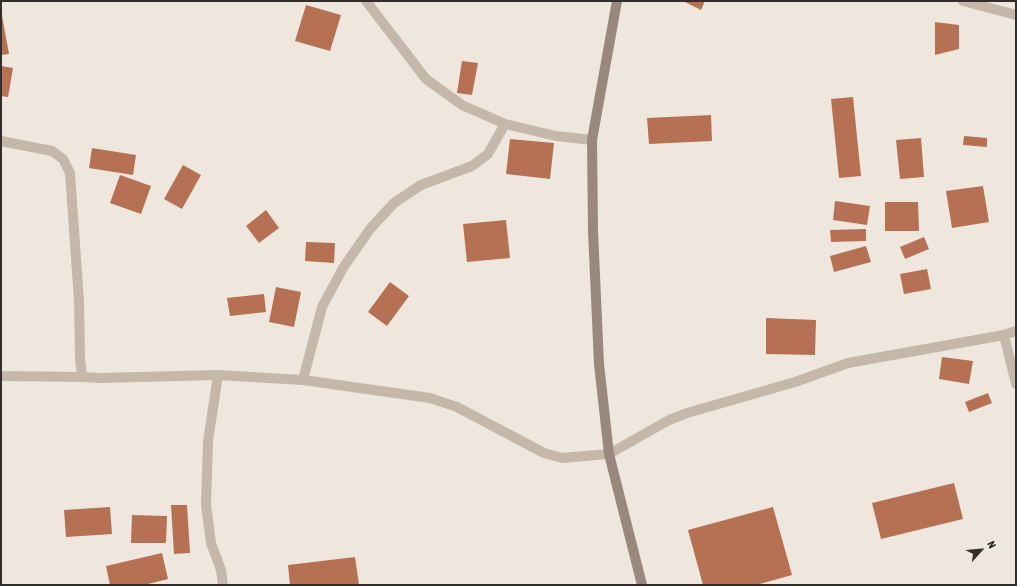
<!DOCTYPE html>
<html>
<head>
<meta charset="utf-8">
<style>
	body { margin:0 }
	#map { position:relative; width:1017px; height:586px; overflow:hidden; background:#efe7dd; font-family:"Asap Condensed",sans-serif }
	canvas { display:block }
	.frame { position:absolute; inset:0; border:2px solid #342d29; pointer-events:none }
	.north { position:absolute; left:961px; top:530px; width:40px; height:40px; -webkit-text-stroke:3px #f7f1e9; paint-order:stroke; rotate:63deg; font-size:11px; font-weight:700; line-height:16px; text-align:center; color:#342d29 }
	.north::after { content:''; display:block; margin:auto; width:14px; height:18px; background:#342d29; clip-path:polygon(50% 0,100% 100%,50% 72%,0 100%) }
</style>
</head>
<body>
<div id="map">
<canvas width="1017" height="586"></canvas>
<div class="frame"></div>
<div class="north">N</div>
</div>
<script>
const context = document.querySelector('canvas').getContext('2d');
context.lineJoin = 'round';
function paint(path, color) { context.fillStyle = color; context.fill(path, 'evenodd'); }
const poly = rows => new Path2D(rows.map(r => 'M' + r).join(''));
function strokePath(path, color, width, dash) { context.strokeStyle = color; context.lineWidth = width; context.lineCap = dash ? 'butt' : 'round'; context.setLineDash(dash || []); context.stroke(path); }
paint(poly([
	[683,1,705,1,701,10],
	[306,5,341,15,330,51,295,41],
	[1,10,9,54,1,55],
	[935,22,959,25,959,49,935,55],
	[462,61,478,63,472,95,457,93],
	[1,66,13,68,8,97,1,96],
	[853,97,861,176,839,178,831,99],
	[711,115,712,141,649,144,647,118],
	[964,136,987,138,987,147,963,145],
	[921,138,924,177,900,179,896,140],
	[510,139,554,143,550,179,506,174],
	[92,148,136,155,133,175,89,168],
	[183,165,201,175,182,209,164,199],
	[120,175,151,186,141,214,110,203],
	[983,186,989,222,952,228,946,191],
	[835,201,870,206,867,225,833,220],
	[885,202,918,202,919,231,885,231],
	[266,210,279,228,259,243,246,226],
	[506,220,510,258,467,262,463,224],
	[866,229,866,241,831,242,830,230],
	[924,237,929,249,905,259,900,247],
	[306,242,335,243,334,263,305,261],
	[866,246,871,262,834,272,830,256],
	[927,269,931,289,904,294,900,274],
	[390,282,409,296,387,326,368,312],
	[276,287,301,292,294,327,269,322],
	[264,294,266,312,230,316,227,298],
	[766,318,816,320,815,355,766,354],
	[942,357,973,361,969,384,939,379],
	[988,393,992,403,969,412,965,402],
	[954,483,963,519,881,539,872,503],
	[171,505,187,505,190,553,174,554],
	[110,507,112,534,66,537,64,510],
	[773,507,792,575,756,585,703,585,688,530],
	[132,515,167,516,166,543,131,543],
	[162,553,168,579,144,585,110,585,106,566],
	[355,557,359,585,290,585,288,565]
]), '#b67054');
strokePath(poly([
	[366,1,426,79,462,105,505,124,556,136,592,140],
	[963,1,1016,15],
	[1,141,52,151,63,159,70,173,79,301,80,358,82,377,100,378,218,375,303,380,430,398,457,407,544,453,562,458,609,454,669,420,687,413,795,382,848,363,1004,335,1016,331],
	[1004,335,1016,384],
	[218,375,208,441,206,505,211,543,221,570,223,585],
	[1,376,82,377],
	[303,380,322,307,343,268,370,229,394,203,421,185,472,166,488,154,505,124]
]), '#c5b8ab', 10);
strokePath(poly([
	[617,1,592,140,593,231,599,364,609,454,642,585]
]), '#99887d', 10);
</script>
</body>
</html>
